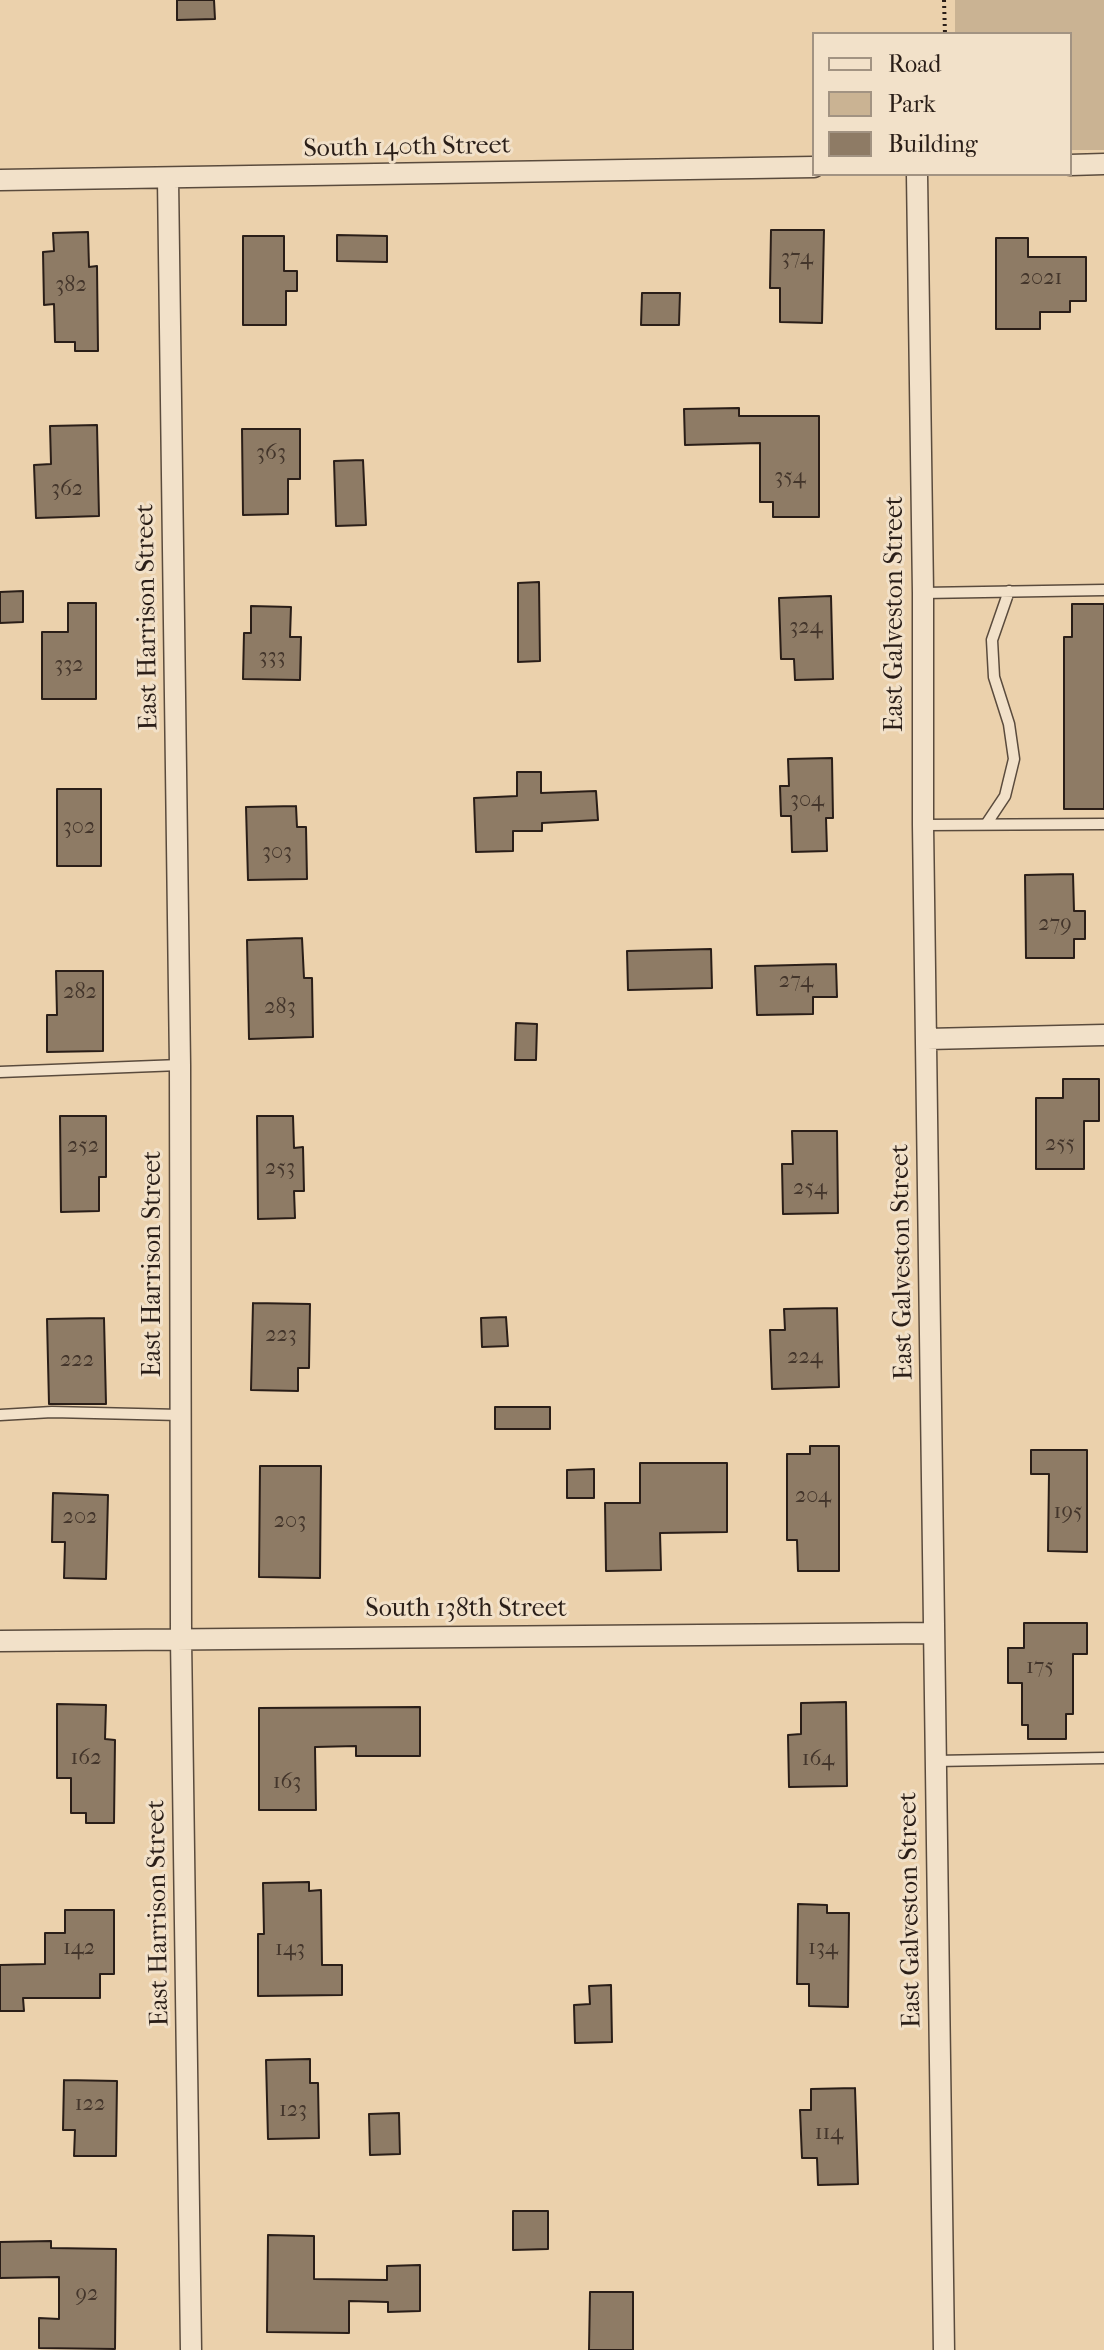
<!DOCTYPE html>
<html>
<head>
<meta charset="utf-8">
<style>
	body { margin:0 }
	#map { position:relative; width:1104px; height:2350px; overflow:hidden; background:#ebd1ac; font-family:"IM FELL French Canon",serif }
	canvas { display:block }
	.legend { position:absolute; left:812px; top:32px; width:260px; height:144px; box-sizing:border-box; background:#f2e1c9; border:2px solid #a29382; margin:0; padding:10px 14px; list-style:none; font-size:24px; color:#2a1e18 }
	.legend li { display:flex; align-items:center; gap:16px; height:40px }
	.legend b { width:40px; border:2px solid #a29382 }
</style>
</head>
<body>
<div id="map">
<canvas width="1104" height="2350"></canvas>
<ul class="legend">
<li><b style="height:10px;background:#f2e1c9"></b>Road</li>
<li><b style="height:22px;background:#cab393"></b>Park</li>
<li><b style="height:22px;background:#8e7b65"></b>Building</li>
</ul>
</div>
<script>
const context = document.querySelector('canvas').getContext('2d');
context.lineJoin = 'round';
function paint(path, color) { context.fillStyle = color; context.fill(path, 'evenodd'); }
const poly = rows => new Path2D(rows.map(r => 'M' + r).join(''));
function strokePath(path, color, width, dash) { context.strokeStyle = color; context.lineWidth = width; context.lineCap = dash ? 'butt' : 'round'; context.setLineDash(dash || []); context.stroke(path); }
function label(font, color, halo, rows, align = 'center') {
  context.font = font + ' "IM FELL French Canon",serif'; context.lineWidth = 6; context.setLineDash([]); context.textBaseline = 'middle'; context.strokeStyle = halo; context.fillStyle = color; for (const [text, x, y, turn = 0] of rows) {
    context.save(); context.translate(x, y); context.rotate((+turn || 0) * Math.PI / 180); context.textAlign = isNaN(turn) ? turn : align; if (halo) context.strokeText(text, 0, 0); context.fillText(text, 0, 0); context.restore();
  }
}
paint(poly([
	[955,0,1104,0,1104,150,1070,150,1070,34,955,34]
]), '#cab393');
const building = poly([
	[177,0,214,0,215,19,177,20,177,0],
	[771,230,824,230,822,323,780,322,780,288,770,288,771,230],
	[88,232,89,267,97,266,98,351,75,351,75,342,55,342,54,304,44,305,43,252,54,251,53,233,88,232],
	[337,235,387,236,387,262,337,261,337,235],
	[243,236,284,236,284,271,297,271,297,291,286,291,286,325,243,325,243,236],
	[996,238,1028,238,1028,257,1086,257,1086,301,1070,301,1070,312,1040,312,1040,329,996,329,996,238],
	[642,293,680,293,679,325,641,325,642,293],
	[739,408,739,416,819,416,819,517,773,517,773,502,760,502,760,443,685,445,684,409,739,408],
	[97,425,99,516,36,518,34,465,51,464,50,426,97,425],
	[242,429,300,429,300,479,288,479,288,514,243,515,242,429],
	[363,460,366,525,336,526,334,461,363,460],
	[539,582,540,661,518,662,518,583,539,582],
	[23,591,23,622,0,623,0,592,23,591],
	[831,596,833,679,795,680,794,659,781,659,779,598,831,596],
	[68,603,96,603,96,699,42,699,42,632,68,632,68,603],
	[1072,604,1104,604,1104,809,1064,809,1064,637,1072,637,1072,604],
	[251,606,291,607,290,637,301,637,300,680,243,679,244,633,251,633,251,606],
	[832,758,833,818,826,818,827,851,792,852,791,816,781,816,780,786,789,786,788,759,832,758],
	[517,772,541,772,541,793,596,791,598,820,542,823,542,831,513,831,513,851,476,852,474,798,517,796,517,772],
	[57,789,101,789,101,866,57,866,57,789],
	[296,806,297,827,306,827,307,879,248,880,246,807,296,806],
	[1073,874,1074,911,1085,911,1085,939,1074,939,1074,958,1026,958,1025,875,1073,874],
	[302,938,304,978,312,978,313,1037,249,1039,247,940,302,938],
	[711,949,712,988,628,990,627,951,711,949],
	[836,964,837,997,813,997,813,1014,757,1015,755,966,836,964],
	[56,971,103,971,103,1051,47,1052,47,1015,57,1015,56,971],
	[516,1023,537,1024,536,1060,515,1060,516,1023],
	[1063,1079,1099,1079,1099,1121,1084,1121,1084,1169,1036,1169,1036,1098,1063,1098,1063,1079],
	[60,1116,106,1116,106,1177,99,1177,99,1211,61,1212,60,1116],
	[257,1116,293,1116,294,1148,303,1147,304,1191,294,1191,295,1218,258,1219,257,1116],
	[792,1131,837,1131,838,1213,783,1214,782,1164,793,1164,792,1131],
	[253,1303,310,1304,309,1368,298,1368,298,1391,251,1390,253,1303],
	[837,1308,839,1387,772,1389,770,1330,785,1330,784,1309,837,1308],
	[506,1317,508,1346,482,1347,481,1318,506,1317],
	[104,1318,106,1404,49,1404,47,1319,104,1318],
	[495,1407,550,1407,550,1429,495,1429,495,1407],
	[810,1446,839,1446,839,1571,798,1571,797,1540,787,1540,787,1454,810,1454,810,1446],
	[1031,1450,1087,1450,1087,1552,1048,1551,1049,1474,1031,1474,1031,1450],
	[640,1463,727,1463,727,1532,660,1533,661,1570,606,1571,605,1503,640,1503,640,1463],
	[260,1466,321,1466,320,1578,259,1577,260,1466],
	[594,1469,594,1498,567,1498,567,1470,594,1469],
	[53,1493,108,1495,106,1579,64,1578,65,1542,52,1542,53,1493],
	[1024,1623,1087,1623,1087,1654,1073,1654,1073,1714,1066,1714,1066,1739,1028,1739,1028,1725,1022,1725,1022,1683,1008,1683,1008,1648,1024,1648,1024,1623],
	[846,1702,847,1786,789,1787,788,1735,801,1734,801,1703,846,1702],
	[57,1704,106,1705,105,1739,115,1740,114,1823,86,1823,86,1813,71,1813,71,1778,57,1778,57,1704],
	[420,1707,420,1756,356,1756,356,1746,315,1747,316,1810,259,1810,259,1708,420,1707],
	[309,1882,309,1891,321,1890,322,1965,342,1965,342,1995,258,1996,258,1934,264,1934,263,1883,309,1882],
	[798,1904,827,1905,827,1913,849,1913,848,2007,809,2006,809,1984,797,1984,798,1904],
	[65,1910,114,1910,114,1974,100,1974,100,1998,23,1998,24,2011,0,2011,0,1965,45,1964,45,1933,65,1933,65,1910],
	[611,1985,612,2042,575,2043,574,2005,590,2004,589,1986,611,1985],
	[310,2059,310,2083,318,2083,319,2138,268,2139,266,2060,310,2059],
	[64,2080,117,2081,116,2156,74,2156,75,2130,63,2130,64,2080],
	[855,2088,858,2184,818,2185,817,2158,802,2158,800,2110,811,2110,811,2089,855,2088],
	[399,2113,400,2154,370,2155,369,2114,399,2113],
	[513,2211,548,2211,548,2249,513,2250,513,2211],
	[268,2235,314,2236,314,2279,387,2280,387,2266,420,2265,420,2311,388,2312,388,2302,349,2301,349,2333,267,2332,268,2235],
	[51,2241,51,2248,116,2249,115,2349,39,2348,39,2318,59,2319,59,2277,0,2278,0,2242,51,2241],
	[590,2292,633,2292,633,2350,589,2350,590,2292]
]);
paint(building, '#8e7b65');
strokePath(building, '#2a1e18', 2);
const service = poly([
	[923,593,1104,590],
	[987,823,1005,796,1014,759,1009,724,994,677,992,640,1009,591],
	[923,825,1104,824],
	[0,1072,180,1065],
	[0,1415,52,1412,180,1415],
	[935,1761,1104,1758]
]);
const minor = poly([
	[1070,165,1104,164],
	[917,174,923,593,923,825,944,2350],
	[168,179,180,1065,181,1638,191,2350],
	[0,180,814,167],
	[927,1039,1104,1035],
	[0,1641,933,1633]
]);
strokePath(service, '#5a4b3d', 13);
strokePath(minor, '#5a4b3d', 23);
strokePath(poly([
	[944,0,945,34]
]), '#2a1e18', 4, [2, 4]);
strokePath(service, '#f2e1c9', 10);
strokePath(minor, '#f2e1c9', 20);
label('22px', '#43352b', null, [
	["374",797,259],
	["2021",1041,279],
	["382",71,286],
	["363",271,454],
	["354",790,478],
	["362",67,490],
	["324",806,628],
	["333",272,658],
	["332",69,666],
	["304",807,801],
	["302",79,828],
	["303",277,853],
	["279",1055,925],
	["274",796,982],
	["282",80,993],
	["283",280,1008],
	["255",1060,1145],
	["252",83,1147],
	["253",280,1169],
	["254",810,1189],
	["223",281,1336],
	["224",805,1358],
	["222",77,1361],
	["204",813,1497],
	["195",1068,1513],
	["202",80,1518],
	["203",290,1522],
	["175",1040,1668],
	["162",86,1759],
	["164",818,1760],
	["163",287,1783],
	["142",79,1949],
	["134",823,1949],
	["143",290,1950],
	["122",90,2105],
	["123",293,2111],
	["114",829,2134],
	["92",87,2295]
]);
label('26px', '#2a1e18', '#f2e1c9', [
	["South 140th Street",407,148,-1],
	["East Galveston Street",896,614,-90],
	["East Harrison Street",148,617,-91],
	["East Galveston Street",903,1262,-91],
	["East Harrison Street",154,1264,-90],
	["South 138th Street",466,1610],
	["East Galveston Street",911,1910,-91],
	["East Harrison Street",159,1913,-91]
]);
</script>
</body>
</html>
